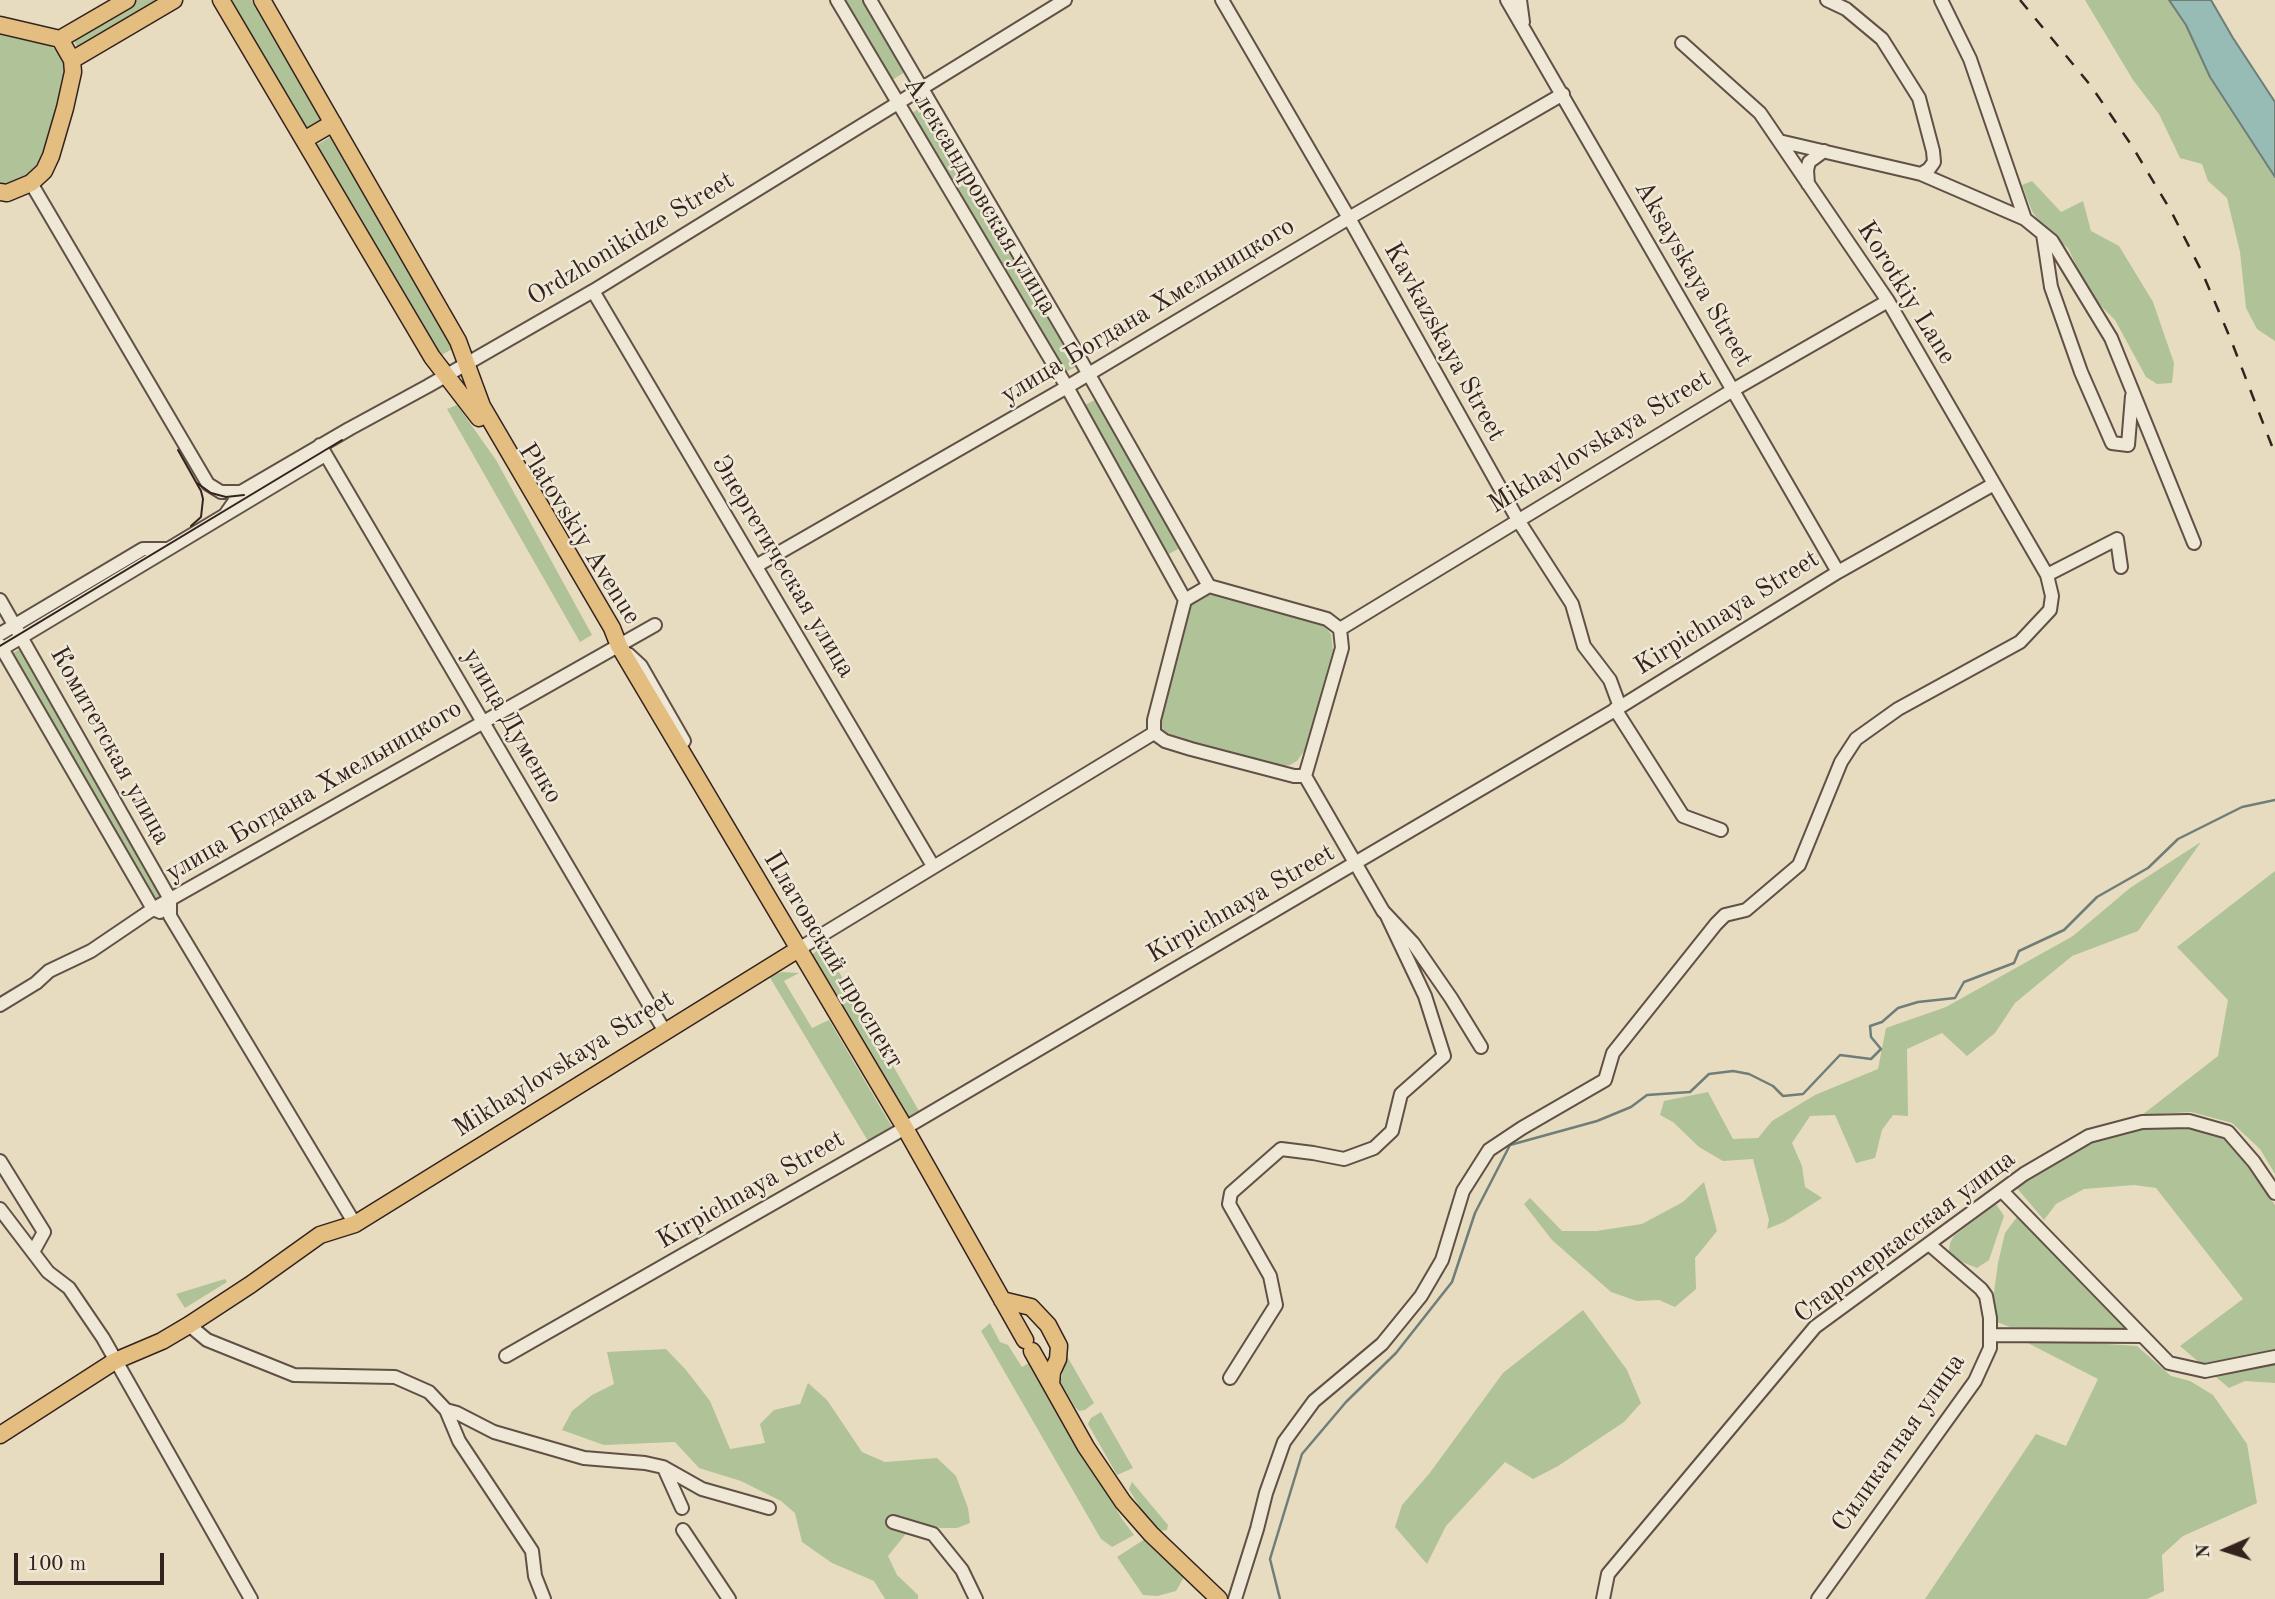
<!DOCTYPE html>
<html>
<head>
<meta charset="utf-8">
<style>
	body { margin:0 }
	#map { position:relative; width:2275px; height:1599px; overflow:hidden; background:#e7dcc0; font-family:"Old Standard TT",serif }
	canvas { display:block }
	.north { position:absolute; left:2191px; top:1515px; width:70px; height:70px; -webkit-text-stroke:5px #efe8d6; paint-order:stroke; rotate:267deg; font-size:19px; font-weight:700; line-height:28px; text-align:center; color:#33221d }
	.north::after { content:''; display:block; margin:auto; width:24px; height:32px; background:#33221d; clip-path:polygon(50% 0,100% 100%,50% 72%,0 100%) }
	.scale { position:absolute; left:14px; top:1553px; width:150px; height:32px; box-sizing:border-box; border:4px solid #33221d; border-top:0; padding-left:9px; font-size:21px; line-height:24px; white-space:nowrap; color:#33221d; -webkit-text-stroke:5px #efe8d6; paint-order:stroke }
</style>
</head>
<body>
<div id="map">
<canvas width="2275" height="1599"></canvas>
<div class="north">N</div>
<div class="scale">100 m</div>
</div>
<script>
const context = document.querySelector('canvas').getContext('2d');
context.lineJoin = 'round';
function paint(path, color) { context.fillStyle = color; context.fill(path, 'evenodd'); }
const poly = rows => new Path2D(rows.map(r => 'M' + r).join(''));
function strokePath(path, color, width, dash) { context.strokeStyle = color; context.lineWidth = width; context.lineCap = dash ? 'butt' : 'round'; context.setLineDash(dash || []); context.stroke(path); }
function label(font, color, halo, rows, align = 'center') {
  context.font = font + ' "Old Standard TT",serif'; context.lineWidth = 5; context.setLineDash([]); context.textBaseline = 'middle'; context.strokeStyle = halo; context.fillStyle = color; for (const [text, x, y, turn = 0] of rows) {
    context.save(); context.translate(x, y); context.rotate((+turn || 0) * Math.PI / 180); context.textAlign = isNaN(turn) ? turn : align; if (halo) context.strokeText(text, 0, 0); context.fillText(text, 0, 0); context.restore();
  }
}
paint(poly([
	[133,0,165,0,79,50,71,36],
	[230,0,251,0,321,120,306,129],
	[843,0,862,0,905,72,892,80],
	[2085,0,2169,0,2186,25,2210,77,2275,177,2275,341,2257,329,2246,308,2240,252,2227,198,2208,181,2202,164,2180,158,2159,114,2133,80],
	[0,34,44,42,55,49,64,62,65,73,41,166,36,172,0,186],
	[922,106,1076,367,1065,372,911,114],
	[330,137,454,348,438,357,315,146],
	[2032,181,2061,212,2083,201,2091,231,2119,246,2153,302,2174,363,2172,383,2157,384,2146,377,2115,320,2091,296,2068,248,2043,228,2032,211,2022,185],
	[1095,400,1180,548,1165,556,1083,406],
	[457,405,496,460,592,635,580,642,447,409],
	[1217,594,1322,624,1331,634,1333,650,1304,751,1297,761,1290,765,1279,767,1173,737,1160,727,1159,714,1188,610,1192,603,1202,596],
	[22,648,164,897,154,903,11,654],
	[2201,842,2138,931,2072,956,2015,1003,1995,1033,1967,1056,1942,1033,1907,1049,1908,1116,1893,1115,1882,1130,1875,1158,1856,1163,1835,1115,1810,1116,1792,1143,1802,1166,1805,1187,1822,1198,1784,1222,1767,1229,1769,1220,1753,1159,1723,1161,1699,1147,1673,1122,1660,1115,1664,1101,1708,1092,1733,1139,1758,1138,1772,1121,1815,1095,1878,1069,1886,1028,1946,1007,2073,936,2130,888],
	[2275,871,2275,1174,2260,1149,2232,1123,2191,1112,2142,1115,2218,1056,2228,1000,2177,947],
	[824,946,919,1111,906,1118,811,955],
	[782,972,799,973,784,981,812,1028,829,1020,892,1127,868,1141,769,976],
	[2186,1128,2221,1136,2244,1162,2275,1205,2275,1383,2245,1381,2229,1388,2180,1346,2243,1299,2156,1188,2134,1185,2084,1189,2056,1204,2044,1220,2016,1187,2093,1141,2138,1129],
	[1704,1182,1717,1231,1695,1258,1696,1289,1675,1307,1659,1300,1637,1301,1611,1292,1552,1240,1524,1204,1530,1198,1562,1231,1596,1231,1642,1224,1683,1202],
	[1996,1204,2004,1216,1989,1260,1977,1268,1957,1260,1949,1251,1950,1243,1954,1236],
	[2017,1217,2024,1219,2123,1323,2125,1328,2010,1327,1997,1322,1992,1307,1998,1263,2005,1233],
	[225,1279,227,1282,185,1308,176,1294],
	[1583,1310,1627,1370,1641,1403,1624,1422,1558,1466,1533,1479,1505,1462,1446,1526,1427,1564,1395,1527,1402,1505,1429,1474,1503,1373],
	[990,1323,1000,1342,1008,1345,1022,1367,1031,1362,1122,1519,1134,1535,1112,1547,1101,1539,981,1331],
	[2018,1338,2137,1346,2171,1376,2190,1381,2213,1395,2247,1444,2257,1503,2183,1536,2162,1555,2164,1591,2147,1599,1925,1599,2036,1434,2066,1446,2098,1379],
	[666,1349,686,1370,710,1401,730,1449,765,1443,760,1424,774,1410,800,1404,808,1383,827,1400,862,1452,885,1462,937,1458,956,1476,968,1508,970,1523,957,1528,940,1528,916,1521,888,1556,897,1575,918,1595,918,1599,885,1599,874,1581,832,1563,802,1542,795,1513,781,1501,741,1481,699,1468,675,1442,604,1445,562,1430,572,1411,592,1395,614,1384,607,1352],
	[1064,1351,1094,1403,1085,1410,1079,1411,1075,1407,1059,1380,1062,1377],
	[1101,1412,1133,1468,1117,1475,1088,1424,1091,1418],
	[1132,1482,1168,1525,1167,1530,1160,1531,1145,1516,1129,1489],
	[1145,1539,1184,1577,1176,1591,1157,1596,1143,1595,1117,1557]
]), '#b0c297');
const water = poly([
	[2169,0,2211,0,2233,38,2275,102,2275,177,2210,77,2186,25,2169,0]
]);
paint(water, '#97bbb5');
strokePath(water, '#6f7e78', 2);
strokePath(poly([
	[1280,1599,1270,1559,1302,1454,1346,1402,1396,1353,1452,1282,1475,1213,1510,1145,1597,1121,1631,1107,1647,1095,1690,1092,1709,1074,1733,1071,1749,1074,1773,1086,1783,1096,1803,1094,1840,1055,1871,1059,1881,1049,1871,1037,1870,1026,1882,1022,1898,1008,1918,1002,1955,998,1964,982,2014,963,2019,951,2064,930,2097,897,2148,868,2178,839,2242,807,2275,800]
]), '#6f7e78', 2.5);
const minor = poly([
	[837,0,1067,387,1185,600],
	[870,0,1071,343,1209,586],
	[1222,0,1349,218,1518,520,1572,604,1584,646,1610,680,1620,707],
	[1507,0,1838,572],
	[1520,0,1523,22],
	[1827,0,1846,9,1882,39,1919,98,1933,151,1934,162,1929,169,1921,174],
	[1941,0,1970,59,2025,219],
	[1779,141,1921,174,2025,219,2052,241,2111,338,2194,543],
	[31,183,208,484,221,492,241,492],
	[1808,184,1807,170,1809,162,1824,151],
	[2043,234,2051,287,2081,372,2112,443,2128,445,2132,396],
	[593,291,933,866],
	[320,445,664,1030],
	[225,515,241,492,349,429,428,386,593,291,1065,0],
	[756,566,1067,387,1349,218,1563,94],
	[2047,575,2117,539,2121,567],
	[1209,586,1327,619,1340,629,1342,648,1305,776,1294,776,1191,749,1165,741,1154,733,1154,720,1185,600,1209,586],
	[0,600,170,899,170,916,355,1224],
	[1340,629,1733,390,1888,301],
	[0,634,143,549,168,549],
	[0,645,153,909,160,912],
	[0,650,325,455],
	[628,654,641,666,684,741],
	[1615,709,1683,816,1721,830],
	[1305,776,1383,911,1413,943,1451,998,1481,1047],
	[795,944,797,950,1154,733],
	[0,1005,36,983,49,971,91,951,153,909,655,625],
	[0,1161,44,1232,33,1252],
	[2002,1191,2169,1363,2205,1371,2275,1357],
	[0,1209,48,1272,69,1288,103,1338,251,1599],
	[189,1325,207,1340,294,1375,395,1377,429,1392,446,1410,459,1441,532,1551,535,1576,544,1599],
	[1990,1335,2143,1336],
	[506,1356,905,1128,1620,707,1838,572,1994,484],
	[1230,1378,1276,1305,1270,1276,1229,1204,1231,1193,1281,1149,1313,1153,1344,1159,1374,1148,1392,1131,1401,1094,1444,1056,1425,996,1387,916],
	[446,1410,457,1413,494,1432,584,1458,645,1463,663,1467,702,1489,769,1508],
	[664,1468,682,1508],
	[893,1522,933,1534,962,1570,976,1599],
	[683,1530,729,1599],
	[1235,1599,1257,1529,1266,1493,1284,1442,1314,1401,1382,1344,1421,1296,1442,1260,1463,1191,1489,1150,1522,1128,1605,1080,1613,1053,1716,924,1725,915,1746,910,1799,865,1841,762,1856,739,1898,709,2020,642,2050,610,2052,596,2047,575,1888,301,1760,113,1682,43],
	[1603,1599,1608,1574,1815,1327,2024,1174,2089,1136,2142,1122,2189,1121,2228,1132,2254,1162,2275,1193],
	[1818,1599,1975,1381,1990,1348,1990,1318,1986,1296,1981,1289,1930,1245]
]);
const major = poly([
	[221,0,432,357,479,418],
	[262,0,458,341,482,406,612,628,619,646,905,1128,1025,1340],
	[0,25,60,39,72,60,73,72,65,108,51,156,44,171,31,183,7,193,0,192],
	[60,39,127,0],
	[72,60,174,0],
	[304,140,333,123],
	[1002,1300,1031,1307,1048,1325,1059,1346,1058,1359,1052,1372,1051,1384],
	[1032,1351,1086,1447,1123,1502,1151,1534,1219,1599],
	[0,1435,115,1361,162,1341,189,1325,250,1285,320,1235,355,1224,797,950]
]);
strokePath(minor, '#605046', 16);
strokePath(major, '#33221d', 19);
strokePath(minor, '#efe8d6', 12);
strokePath(major, '#e4be80', 16);
strokePath(poly([
	[178,450,201,491,203,499,201,517,191,526],
	[197,483,211,493,226,497,244,495],
	[0,646,342,440]
]), '#33221d', 2);
strokePath(poly([
	[2020,0,2091,86,2132,146,2171,211,2202,272,2231,340,2275,454]
]), '#33221d', 2.5, [12, 12]);
label('26px', '#33221d', '#efe8d6', [
	["Александровская улица",980,196,59],
	["Ordzhonikidze Street",631,239,-31],
	["Aksayskaya Street",1693,274,60],
	["Korotkiy Lane",1906,293,58],
	["улица Богдана Хмельницкого",1148,311,-31],
	["Kavkazskaya Street",1444,342,61],
	["Mikhaylovskaya Street",1600,442,-31],
	["Platovskiy Avenue",579,534,58],
	["Энергетическая улица",783,567,59],
	["Kirpichnaya Street",1727,613,-32],
	["улица Думенко",512,726,60],
	["Комитетская улица",110,746,61],
	["улица Богдана Хмельницкого",314,791,-30],
	["Kirpichnaya Street",1241,904,-30],
	["Платовский проспект",833,960,59],
	["Mikhaylovskaya Street",564,1064,-32],
	["Kirpichnaya Street",751,1190,-30],
	["Старочеркасская улица",1905,1237,-37],
	["Силикатная улица",1899,1443,-55]
]);
</script>
</body>
</html>
